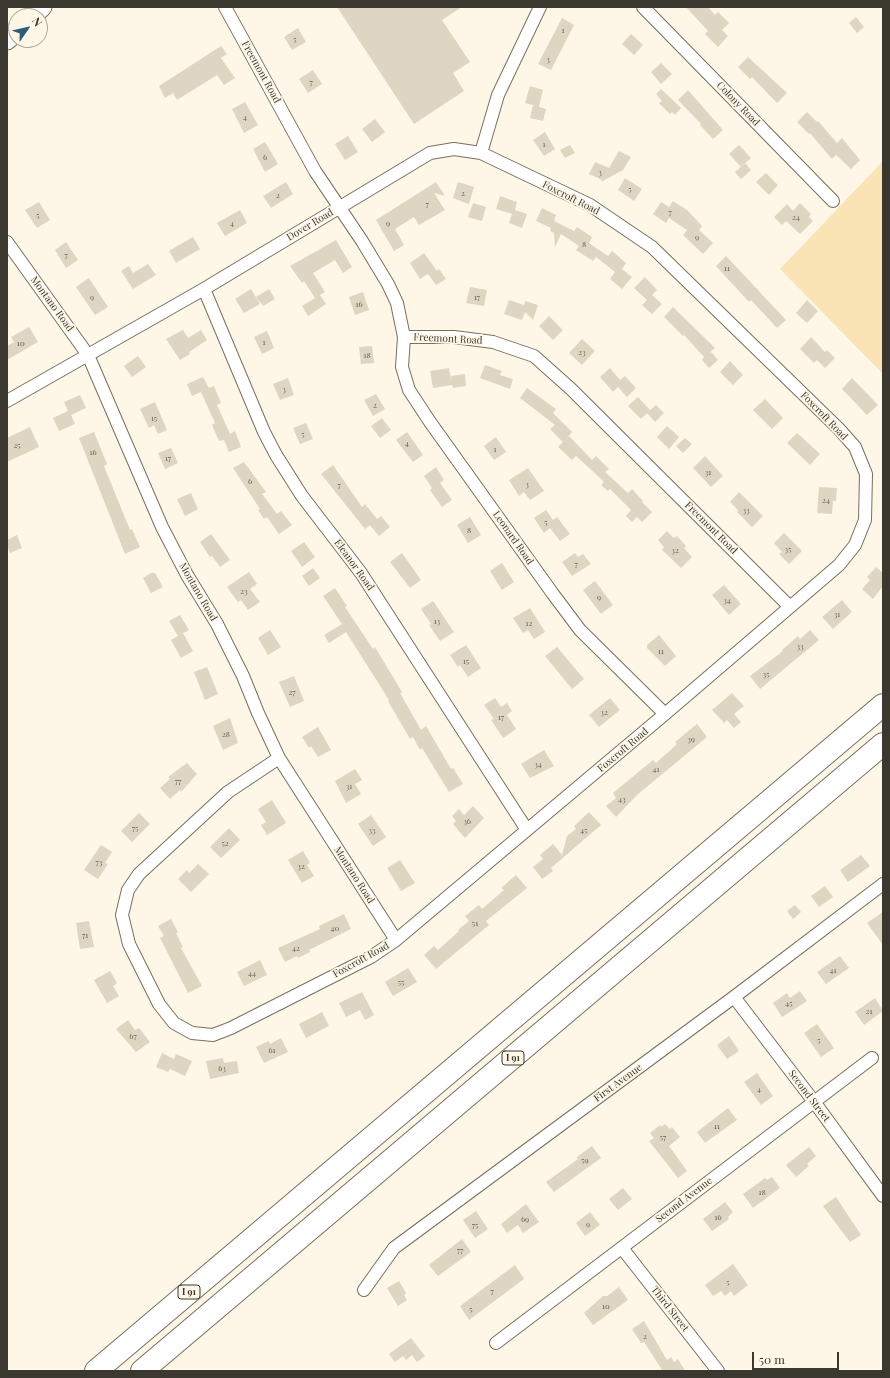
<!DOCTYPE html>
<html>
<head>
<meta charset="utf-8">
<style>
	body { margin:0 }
	#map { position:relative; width:890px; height:1378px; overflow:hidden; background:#fef7e7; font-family:"Playfair Display",serif }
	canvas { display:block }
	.frame { position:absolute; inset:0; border:8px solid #3b3830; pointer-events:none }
	.north { position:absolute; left:8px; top:8px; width:40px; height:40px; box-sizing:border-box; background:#fef7e7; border:1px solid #b0ab9e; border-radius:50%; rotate:56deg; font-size:11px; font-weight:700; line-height:16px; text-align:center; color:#3b3830 }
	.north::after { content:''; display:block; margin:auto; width:14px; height:18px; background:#295d79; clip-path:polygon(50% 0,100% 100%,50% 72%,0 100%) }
	.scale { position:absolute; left:752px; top:1352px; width:87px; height:18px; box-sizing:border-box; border:2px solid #3b3830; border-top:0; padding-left:5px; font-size:12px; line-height:14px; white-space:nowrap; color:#3b3830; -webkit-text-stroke:3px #fef7e7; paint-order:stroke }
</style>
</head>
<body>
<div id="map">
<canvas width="890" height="1378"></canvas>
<div class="frame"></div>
<div class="north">N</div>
<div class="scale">50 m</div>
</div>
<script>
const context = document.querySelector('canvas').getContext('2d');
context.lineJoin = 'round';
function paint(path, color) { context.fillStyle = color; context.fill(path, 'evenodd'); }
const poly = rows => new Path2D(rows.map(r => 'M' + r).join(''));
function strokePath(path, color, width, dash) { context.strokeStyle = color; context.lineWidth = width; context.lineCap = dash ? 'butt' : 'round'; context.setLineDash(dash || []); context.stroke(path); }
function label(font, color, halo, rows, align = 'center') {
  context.font = font + ' "Playfair Display",serif'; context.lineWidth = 3.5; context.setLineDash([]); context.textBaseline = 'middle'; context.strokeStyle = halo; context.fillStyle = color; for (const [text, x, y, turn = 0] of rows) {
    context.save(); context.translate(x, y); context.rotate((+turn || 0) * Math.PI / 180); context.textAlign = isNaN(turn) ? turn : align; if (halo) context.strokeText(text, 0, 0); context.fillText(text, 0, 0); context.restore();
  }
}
paint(poly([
	[883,161,883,374,780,269]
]), '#fae4b5');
paint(poly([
	[337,7,462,7,442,20,470,62,453,73,464,91,414,124],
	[686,7,708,7,715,15,718,12,729,23,722,30,728,36,718,47,705,34,708,31],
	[856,17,864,27,857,33,849,23],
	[562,18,574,25,551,70,538,64],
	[298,28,306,42,292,50,284,37],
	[631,34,643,45,634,55,622,44],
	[221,46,227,54,221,58,235,78,224,85,217,75,177,100,173,93,165,98,159,86],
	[748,57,787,93,777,103,752,77,750,79,738,67],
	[661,63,672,74,661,84,651,72],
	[313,70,322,84,308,93,299,79],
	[530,86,543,90,539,107,546,109,543,121,530,118,533,105,525,103],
	[661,89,681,108,675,115,672,112,670,114,659,103,662,101,656,94],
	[688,90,723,130,713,139,700,125,701,124,678,100],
	[245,102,258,125,244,133,232,109],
	[807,112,817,122,818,121,837,143,842,138,860,160,851,169,836,155,832,159,810,133,809,134,797,122],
	[375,119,385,132,372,142,362,129],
	[545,132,555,149,544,156,533,140],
	[348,136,358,152,345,160,335,144],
	[265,142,278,164,265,172,253,149],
	[570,145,575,153,565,158,560,150],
	[739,145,751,158,741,167,729,154],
	[619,151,631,157,623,170,601,182,602,180,589,174,595,162,609,168],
	[745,163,751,170,741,179,735,172],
	[766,173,778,185,769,195,756,182],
	[625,178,642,189,634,201,618,190],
	[286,182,293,194,271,208,263,196],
	[436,182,445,196,434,193,445,210,419,225,414,217,395,229,404,245,394,251,376,220],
	[458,182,474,187,469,204,453,198],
	[500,196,517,202,515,210,527,214,522,228,509,223,512,214,496,209],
	[673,201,687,210,702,226,699,230,713,243,703,254,683,235,687,230,669,218,666,223,653,214,661,202,669,207],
	[39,202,50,220,37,228,25,210],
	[473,203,486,207,482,221,468,217],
	[800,203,811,214,809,217,813,221,800,234,786,221,782,225,774,217,787,204,793,211],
	[542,208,556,215,554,221,574,231,577,227,592,237,589,243,608,256,612,251,626,263,622,269,632,277,622,289,610,279,615,272,596,257,593,261,576,250,579,246,561,234,555,247,554,233,550,231,551,228,536,221],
	[240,210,247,223,225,236,217,223],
	[193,237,200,249,176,263,169,251],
	[336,240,352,267,343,273,335,260,313,273,325,292,315,298,304,281,302,283,290,266],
	[66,242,78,260,66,268,55,250],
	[424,253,437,271,439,269,446,279,436,285,428,274,420,279,410,263],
	[726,256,786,320,777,328,751,300,749,302,716,266],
	[148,264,156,275,133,289,121,271,129,266,133,273],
	[645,277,657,290,647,300,634,288],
	[89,278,108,307,95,315,76,287],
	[470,287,487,290,484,306,466,303],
	[251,289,260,304,244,313,235,299],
	[269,289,275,299,263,306,256,297],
	[363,292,369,310,355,315,349,297],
	[320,295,326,304,308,316,302,306],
	[652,295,662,304,652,314,642,305],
	[509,300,524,305,525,301,538,305,533,320,525,312,522,320,504,314],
	[807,300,818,311,807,323,796,313],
	[673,307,715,348,709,353,711,352,718,360,709,368,702,360,704,357,684,335,683,336,664,317],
	[549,316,563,330,553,340,539,326],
	[29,327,38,342,7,360,7,346,14,342,11,337],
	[183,330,188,338,201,330,207,340,189,352,190,354,180,360,166,339],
	[267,331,274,348,262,354,254,337],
	[811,337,825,352,827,350,835,358,825,368,817,360,814,363,800,349],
	[582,339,595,351,582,365,569,353],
	[372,346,374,363,361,364,359,347],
	[138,356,146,367,132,377,124,366],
	[730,361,743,375,733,385,720,372],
	[485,365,502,371,500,375,513,379,510,389,480,378],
	[449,368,452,383,451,376,465,374,466,386,453,388,452,385,433,388,430,371],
	[610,368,620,380,625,376,636,388,627,397,618,387,613,392,600,377],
	[203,377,209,388,214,386,221,403,217,405,230,434,235,431,241,447,229,452,224,440,219,441,212,425,215,423,201,392,192,396,187,384],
	[288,378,294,395,280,400,273,384],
	[852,378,878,405,867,415,842,389],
	[527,388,556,409,553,413,572,432,564,442,569,436,592,460,596,456,609,469,605,472,628,493,632,489,643,501,642,502,652,512,642,522,637,517,632,522,626,516,631,510,610,489,608,491,601,485,604,482,600,478,576,456,572,460,558,447,563,442,550,429,555,425,520,398],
	[376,394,385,409,373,416,364,400],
	[80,395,86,408,71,415,75,424,59,431,53,418,68,411,64,402],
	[638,397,650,410,641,419,628,406],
	[765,399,783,418,772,429,753,410],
	[155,402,167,430,158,434,154,425,149,428,140,409],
	[656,405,664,413,655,422,647,413],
	[382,418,391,430,380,438,371,426],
	[306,423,313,439,300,444,293,428],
	[667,426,679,437,669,449,657,437],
	[30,427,39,447,7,462,7,438],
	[94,432,107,464,104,466,130,530,132,529,140,547,125,554,79,438],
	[407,432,423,455,413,462,396,440],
	[797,433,820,454,810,465,787,443],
	[496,437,506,452,494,460,484,446],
	[685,438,692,444,683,453,676,446],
	[171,448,178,463,165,469,158,453],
	[705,456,723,476,711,487,693,468],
	[244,462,266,492,262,494,277,514,281,511,292,525,279,534,267,517,264,519,258,510,260,509,233,468],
	[333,465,362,507,365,504,377,519,381,516,390,527,379,536,370,525,365,529,321,474],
	[436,467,444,480,440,483,452,500,442,507,430,490,432,488,424,476],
	[528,468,544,491,530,500,524,492,519,496,509,480],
	[819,487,837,488,836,501,833,501,832,514,817,513],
	[739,492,763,516,752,527,737,512,738,510,730,502],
	[191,493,198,509,185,516,177,499],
	[546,510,553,520,557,517,570,534,560,541,550,528,544,533,534,518],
	[470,517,481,535,468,543,457,525],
	[667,531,674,538,677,536,686,546,684,548,692,557,681,568,662,550,664,547,658,540],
	[784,533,802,551,789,564,779,554,782,552,774,543],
	[211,534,230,560,220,567,212,556,210,557,200,542],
	[17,535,22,548,10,553,7,546,7,540],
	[304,542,315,557,302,567,291,551],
	[402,553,421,580,410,588,390,562],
	[575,553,578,557,583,554,591,564,572,576,562,562],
	[502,563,514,582,502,590,490,571],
	[876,567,883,573,883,586,873,599,862,589,870,580,867,577],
	[313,568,320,578,309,586,302,576],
	[249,572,257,584,250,589,260,602,248,610,241,600,238,602,227,587],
	[151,573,155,573,163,587,151,593,143,578],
	[595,581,613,605,601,614,583,590],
	[724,585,741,604,729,615,712,595],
	[335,588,347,606,345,607,373,649,375,647,402,692,400,693,421,730,426,726,451,769,453,768,463,784,449,792,422,748,420,750,413,737,410,739,388,701,389,700,346,632,329,643,324,635,342,624,323,596],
	[842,600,852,612,833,629,822,617],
	[433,601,454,632,440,641,429,625,431,624,421,609],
	[530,608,545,632,534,639,528,630,523,633,513,618],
	[180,615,189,630,178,636,169,621],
	[270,630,281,647,268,655,258,638],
	[810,630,819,640,760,689,750,676,783,651,782,650,798,636,800,639],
	[183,633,193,651,181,658,171,640],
	[659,635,676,656,665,666,647,648,647,645],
	[466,645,481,668,468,677,460,665,458,667,450,655],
	[557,647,584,679,572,689,545,656],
	[207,667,218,694,205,700,194,672],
	[294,676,304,701,290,707,279,682],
	[732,693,744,706,734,714,741,722,734,728,727,720,724,723,712,710],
	[495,698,501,707,507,703,512,711,507,715,516,729,503,738,491,720,494,719,484,705],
	[610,698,620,710,599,727,589,715],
	[230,718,238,743,223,750,213,726],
	[697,724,707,737,637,795,616,817,606,806,616,798,613,793,653,760,656,763,677,744,675,742],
	[318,727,331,750,318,757,311,746,309,748,302,737],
	[544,750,554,766,530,778,521,764],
	[187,763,197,774,181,792,180,790,170,799,160,788,170,779,168,777],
	[355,769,362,780,355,784,361,794,346,803,335,781],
	[272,800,286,823,267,835,261,825,266,822,258,809],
	[473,806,484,818,465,838,453,824,456,821,452,816,459,809,464,815],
	[589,812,601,825,551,868,553,871,542,879,533,867,543,859,540,855,553,844,562,855,567,836,576,829,574,826],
	[139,813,150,824,132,842,121,831],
	[371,815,386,837,373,846,358,824],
	[229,828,240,840,221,858,210,847],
	[101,845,112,852,105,863,108,864,98,879,84,870],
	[303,851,310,863,307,865,314,876,302,883,288,860],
	[861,855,870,866,848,882,840,870],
	[400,860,415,883,401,891,387,868],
	[198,864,209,874,191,892,178,879,187,870,189,873],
	[516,875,527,888,486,921,489,925,436,969,424,955,434,946,438,950,459,931,458,930,469,921,465,916,479,905,482,909,504,890,501,888],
	[825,886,833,897,819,907,811,896],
	[795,905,801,912,793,919,787,911],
	[883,912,883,945,867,923],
	[344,914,351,929,309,950,310,952,298,958,297,956,285,962,278,948,320,929,319,926],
	[171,919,178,932,176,933,183,947,181,948,202,986,188,993,160,938,164,936,158,926],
	[89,921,94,947,80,949,76,923],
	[840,956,849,968,826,984,817,972],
	[260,960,267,975,244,986,237,972],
	[408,968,417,982,393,996,385,982],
	[110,971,117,983,113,986,119,996,107,1003,94,980],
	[800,991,807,1001,782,1017,773,1003,787,993,790,998],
	[362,992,374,1015,365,1020,360,1010,346,1017,339,1003],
	[875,998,883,1011,864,1025,855,1012],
	[322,1012,329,1026,306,1038,299,1024],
	[128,1020,135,1030,139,1028,150,1042,136,1052,116,1029],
	[817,1024,834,1048,821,1057,804,1033],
	[729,1036,739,1051,727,1059,717,1045],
	[281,1038,288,1052,264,1063,256,1047,269,1041,270,1044],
	[162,1053,174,1059,176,1054,192,1061,185,1076,170,1069,168,1072,156,1067],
	[223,1058,224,1063,237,1061,239,1073,210,1079,206,1061],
	[757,1073,773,1096,761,1105,744,1082],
	[728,1108,737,1120,705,1143,697,1132],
	[665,1124,670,1129,672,1127,680,1137,669,1146,687,1171,678,1178,649,1141,654,1138,650,1133,660,1125,661,1127],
	[592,1146,601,1158,554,1192,546,1182,578,1159,577,1157],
	[809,1147,816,1156,807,1164,809,1166,796,1177,786,1165],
	[772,1177,780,1188,753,1208,743,1194,765,1178,767,1180],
	[623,1188,632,1199,618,1210,609,1199],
	[836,1197,861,1235,850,1242,823,1206],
	[725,1202,733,1212,728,1217,729,1219,712,1231,703,1219],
	[526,1204,539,1222,523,1233,518,1225,507,1233,501,1224],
	[476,1211,488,1229,475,1238,463,1220],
	[590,1212,600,1225,585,1236,576,1223],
	[462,1239,471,1252,438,1276,429,1265],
	[733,1264,748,1285,734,1296,731,1291,725,1296,721,1291,713,1296,705,1285],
	[515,1265,524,1279,469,1320,460,1306],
	[399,1281,406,1293,404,1295,407,1300,398,1306,387,1288],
	[619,1287,628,1300,593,1325,584,1313,603,1296,607,1296],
	[644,1321,667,1360,671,1357,674,1362,678,1359,685,1371,660,1371,662,1370,644,1342,641,1343,632,1329],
	[411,1338,425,1356,417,1362,412,1355,406,1360,403,1356,395,1362,389,1354]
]), '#ded5c2');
const street = poly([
	[225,7,315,171,362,241,388,284,397,303,404,337,454,337,493,342,534,356,571,389,789,606],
	[643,7,833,201],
	[481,153,498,95,540,7],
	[7,242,88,355,162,527,187,575,217,624,243,676,258,713,279,758,396,940],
	[204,289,264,432,276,455,302,496,361,573,527,830],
	[404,337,402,367,409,390,430,422,553,594,580,630,665,714],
	[7,401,204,289,430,153,454,149,481,153,590,205,652,247,839,429,855,447,866,474,865,520,855,545,839,565,665,714,396,940,371,957,231,1028,213,1035,192,1033,174,1023,159,1004,129,944,122,915,128,890,139,874,228,792,279,758],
	[734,997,815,1103,883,1196],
	[622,1248,718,1371],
	[364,1290,394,1248,734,997,883,884],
	[496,1343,872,1058]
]);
const primary = poly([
	[32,16,42,7],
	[7,40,16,31]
]);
const highway = poly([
	[96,1371,883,705],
	[142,1371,883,744]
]);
strokePath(street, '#78705e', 14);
strokePath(primary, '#78705e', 21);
strokePath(highway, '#78705e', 24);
strokePath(street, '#fff', 12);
strokePath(primary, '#fff', 19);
strokePath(highway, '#fff', 22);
label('8px', '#645f54', null, [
	["1",563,30],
	["5",295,39],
	["3",548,59],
	["7",311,82],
	["4",245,117],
	["1",544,144],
	["6",265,157],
	["3",600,172],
	["5",630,189],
	["2",463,193],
	["2",278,195],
	["7",427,204],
	["7",670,212],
	["5",38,215],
	["24",796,217],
	["4",232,223],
	["9",388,223],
	["9",697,237],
	["8",584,244],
	["7",66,255],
	["11",727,268],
	["9",92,297],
	["17",477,297],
	["16",359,304],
	["1",264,342],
	["10",21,343],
	["23",582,352],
	["18",367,355],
	["3",284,389],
	["2",375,405],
	["15",154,418],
	["5",303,434],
	["4",407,443],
	["25",17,445],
	["1",495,449],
	["16",93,452],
	["17",168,458],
	["31",708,472],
	["6",250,481],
	["3",527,484],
	["7",339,485],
	["24",826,500],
	["33",746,510],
	["5",546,522],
	["8",469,530],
	["35",788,549],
	["32",675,550],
	["7",576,564],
	["23",244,591],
	["9",599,597],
	["34",727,600],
	["31",837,614],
	["13",437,621],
	["12",529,623],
	["33",800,646],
	["11",661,651],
	["15",466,661],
	["35",766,674],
	["27",292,692],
	["32",604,712],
	["17",501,717],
	["28",226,734],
	["39",691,739],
	["34",538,764],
	["41",656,769],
	["77",178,781],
	["31",349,786],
	["43",622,799],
	["36",467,821],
	["75",135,828],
	["33",372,830],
	["45",584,830],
	["52",225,843],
	["73",99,862],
	["32",301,866],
	["51",475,923],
	["40",335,928],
	["71",85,935],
	["42",296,948],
	["41",833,970],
	["44",252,973],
	["55",401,982],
	["45",789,1003],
	["21",869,1011],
	["67",133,1036],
	["5",819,1040],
	["61",272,1050],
	["63",222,1068],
	["4",759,1089],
	["11",717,1126],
	["57",663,1137],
	["59",585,1160],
	["18",762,1192],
	["16",718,1217],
	["69",525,1219],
	["9",588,1224],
	["75",475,1225],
	["77",460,1250],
	["5",728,1282],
	["7",492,1291],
	["10",606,1306],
	["5",471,1309],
	["2",645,1336]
]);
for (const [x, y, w] of [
	[513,1058,22],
	[189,1292,22]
]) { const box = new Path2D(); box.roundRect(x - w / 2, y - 7, w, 14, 3); context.fillStyle = '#fef7e7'; context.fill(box); strokePath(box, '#3b3830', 1); }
label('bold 9px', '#3b3830', null, [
	["I 91",513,1058],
	["I 91",189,1292]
]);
label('10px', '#3b3830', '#fef7e7', [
	["Freemont Road",261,72,61],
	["Colony Road",738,104,46],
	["Foxcroft Road",571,198,27],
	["Dover Road",310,225,-31],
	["Montano Road",52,304,54],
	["Freemont Road",448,339,3],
	["Foxcroft Road",824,416,46],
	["Freemont Road",711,528,45],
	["Leonard Road",513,538,55],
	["Eleanor Road",354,565,54],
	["Montano Road",198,592,60],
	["Foxcroft Road",623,750,-40],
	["Montano Road",354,875,57],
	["Foxcroft Road",361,960,-29],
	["First Avenue",618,1083,-36],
	["Second Street",809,1096,53],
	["Second Avenue",684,1200,-37],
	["Third Street",670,1309,52]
]);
</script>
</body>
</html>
